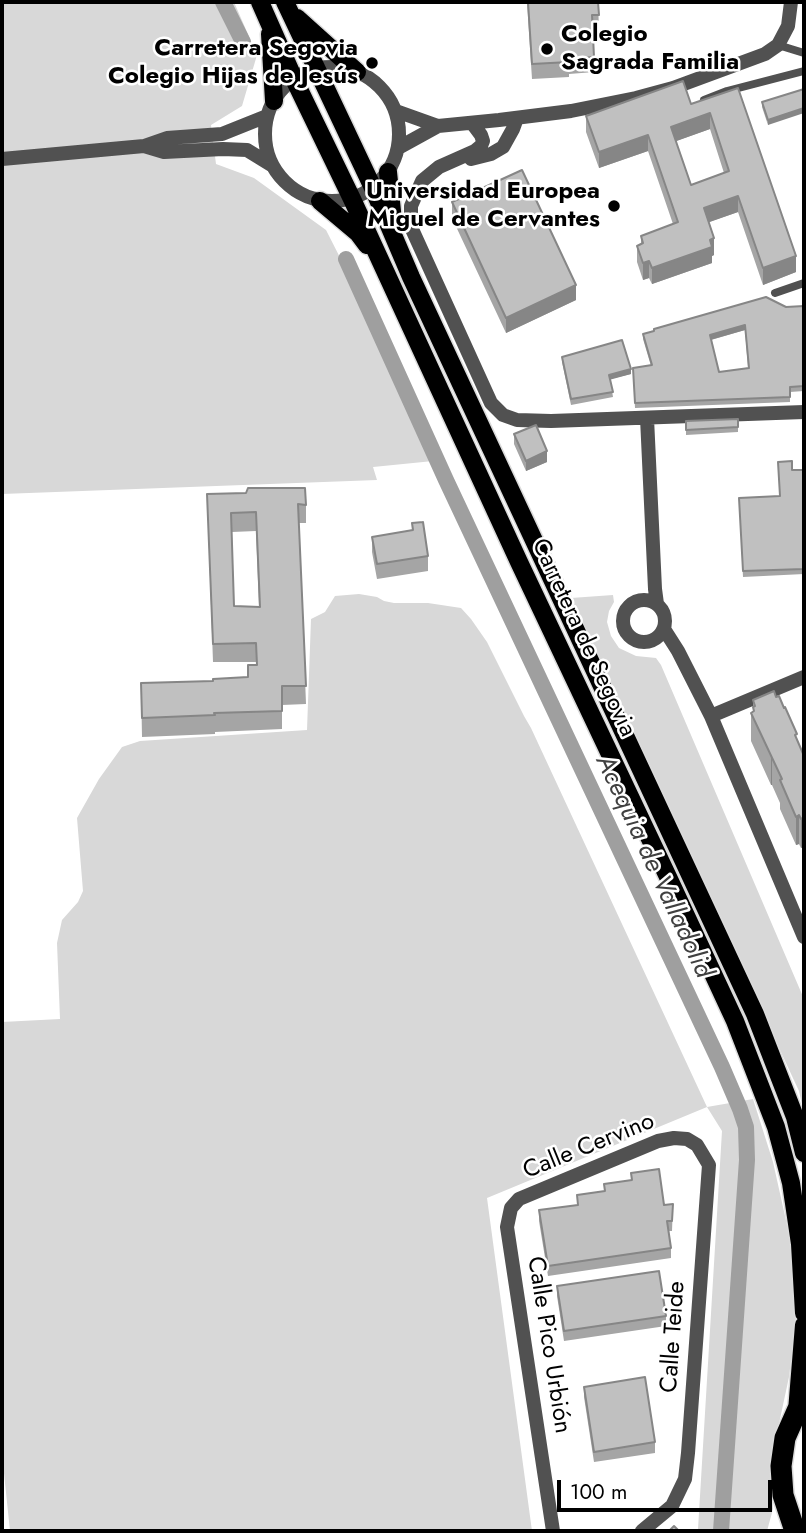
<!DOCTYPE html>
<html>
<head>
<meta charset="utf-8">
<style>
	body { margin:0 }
	#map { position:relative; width:806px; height:1533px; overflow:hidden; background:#fff; font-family:Jost,sans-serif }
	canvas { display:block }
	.frame { position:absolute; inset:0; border:4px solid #000; pointer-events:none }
	.scale { position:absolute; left:557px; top:1480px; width:215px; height:32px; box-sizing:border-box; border:4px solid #000; border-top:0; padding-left:9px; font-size:21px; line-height:24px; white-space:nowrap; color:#000; -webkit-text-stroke:5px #fff; paint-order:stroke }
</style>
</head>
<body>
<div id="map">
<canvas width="806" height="1533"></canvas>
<div class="frame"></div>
<div class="scale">100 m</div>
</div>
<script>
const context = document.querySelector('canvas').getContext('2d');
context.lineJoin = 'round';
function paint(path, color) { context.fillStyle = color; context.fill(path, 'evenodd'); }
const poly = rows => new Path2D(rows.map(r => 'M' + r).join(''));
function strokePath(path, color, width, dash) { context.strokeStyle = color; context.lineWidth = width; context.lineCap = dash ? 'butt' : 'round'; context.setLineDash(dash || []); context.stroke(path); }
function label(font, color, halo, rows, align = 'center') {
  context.font = font + ' Jost,sans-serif'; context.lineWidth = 5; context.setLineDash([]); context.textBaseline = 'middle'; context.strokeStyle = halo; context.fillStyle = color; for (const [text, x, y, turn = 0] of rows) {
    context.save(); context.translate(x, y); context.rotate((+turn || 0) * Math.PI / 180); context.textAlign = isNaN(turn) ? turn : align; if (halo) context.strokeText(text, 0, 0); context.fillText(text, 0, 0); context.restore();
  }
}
paint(poly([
	[2,2,234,2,257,55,242,106,211,125,216,164,254,178,326,230,443,460,373,467,377,480,2,494],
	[359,594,377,597,384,601,394,603,428,603,461,608,471,619,487,642,524,716,531,728,707,1107,753,1099,773,1162,791,1243,796,1320,789,1377,771,1461,773,1509,767,1531,699,1531,698,1529,722,1131,707,1107,487,1198,532,1531,10,1531,2,1454,2,1022,60,1019,57,943,62,920,78,902,83,891,77,818,99,779,122,747,140,741,307,730,311,619,325,612,335,596],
	[613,595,614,602,609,611,607,622,611,636,619,648,636,656,656,658,661,665,804,999,804,1114,799,1091,792,1076,571,598]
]), '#d8d8d8');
strokePath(poly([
	[223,2,243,42],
	[346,259,446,480,722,1067,740,1109,746,1127,747,1160,721,1531]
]), '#9f9f9f', 16);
const primary = poly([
	[260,2,294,79,352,199,519,562,669,879,735,1021,776,1127,791,1183,800,1244,804,1313],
	[285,2,373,188,411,277,755,1014,795,1117,804,1153],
	[297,18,357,72],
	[270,34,274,101],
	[388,172,393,221],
	[320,201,358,233,367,245],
	[797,1411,804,1325]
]);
const highway = poly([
	[795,1531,783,1495,781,1466,785,1438,797,1411,804,1401]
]);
strokePath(primary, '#dbdbdb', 21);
strokePath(highway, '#dbdbdb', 24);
strokePath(poly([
	[778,45,804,53],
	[704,100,727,91,804,71],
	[775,293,804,283]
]), '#515151', 8);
strokePath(poly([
	'265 134a67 67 0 1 1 134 0a67 67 0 1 1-134 0Z',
	[396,111,438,126,499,120,571,111,636,98,673,88,765,54,778,45,788,26,791,2],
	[472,123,481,135,483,141,481,146,475,151,439,167,422,181,411,206,411,227,491,403,503,415,517,420,551,421,804,412],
	[144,146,164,152,223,149,247,150,273,166],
	[398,148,438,126],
	[2,159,144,146,167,138,222,134,267,116],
	[471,159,491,154,503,147,513,129,517,118],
	[647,418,655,589,657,604],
	'623 621a21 21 0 1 1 42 0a21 21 0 1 1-42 0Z',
	[664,629,678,651,711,716,804,937],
	[711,716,804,677],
	[553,1531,507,1227,511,1208,519,1199,658,1141,674,1138,687,1139,697,1145,709,1165,688,1453,685,1479,672,1506,642,1531]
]), '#515151', 14);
strokePath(primary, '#000', 18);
strokePath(highway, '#000', 21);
paint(poly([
	[527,2,598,2,599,30,593,30,594,72,569,74,569,77,532,79],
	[738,88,796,272,763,285,738,212,709,222,714,255,712,256,712,263,652,284,649,278,643,280,637,262,637,246,641,244,641,236,673,224,648,151,599,168,586,132,586,116,691,104],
	[710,129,724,173,691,185,676,141],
	[804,89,768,125,762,107,762,102],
	[452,202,576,300,506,333,452,218],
	[804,306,804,391,790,392,790,402,635,408,633,368,651,366,643,339,643,334,786,307],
	[745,330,748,368,719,372,711,340],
	[562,357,631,374,610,379,613,397,571,405,562,362],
	[686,421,738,427,738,432,686,435],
	[514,434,547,462,526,471,514,444],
	[792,470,804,470,804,574,743,577,739,498,780,496],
	[246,493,306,505,306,523,299,523,306,704,282,705,282,729,215,732,215,734,142,737,141,683,213,681,248,677,256,665,256,662,213,662,207,494],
	[256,531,259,607,234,606,232,532],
	[412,523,428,556,428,571,377,579,372,552,372,537,412,530],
	[753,700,797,739,804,756,804,849,803,847,801,848,799,844,796,845,780,809,780,803,772,785,771,785,751,741,751,713,753,712],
	[631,1173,664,1205,673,1204,672,1231,668,1231,671,1248,671,1258,548,1276,539,1221,539,1210,577,1205,577,1195,604,1191,604,1184,631,1180],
	[557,1286,666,1316,666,1326,564,1341,557,1296],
	[584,1387,655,1442,655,1453,594,1462,584,1397]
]), '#a5a5a5');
paint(poly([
	[804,108,804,113,768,125,768,120],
	[710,113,710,129,671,143,671,127],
	[648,135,648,151,599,168,599,152],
	[738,196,738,212,704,224,704,208],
	[714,238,714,255,712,256,712,263,652,284,652,268],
	[796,256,796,272,763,285,763,268],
	[649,261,649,278,643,280,643,263],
	[576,285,576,300,506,333,506,318],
	[745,325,745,330,710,340,710,335],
	[631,369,631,374,609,380,609,375],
	[547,451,547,462,526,471,526,461],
	[772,756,772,785,771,785,771,757],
	[799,815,799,844,796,845,796,817],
	[803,818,803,847,801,848,801,819]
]), '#868686');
const building = poly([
	[528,2,598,2,599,15,592,15,594,57,569,59,569,62,532,64,528,2],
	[683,81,691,104,738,88,796,256,763,268,738,196,704,208,714,238,710,240,712,247,652,268,649,261,643,263,637,246,643,243,641,236,678,222,648,135,599,152,586,116,683,81],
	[710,113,729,171,691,185,671,127,710,113],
	[804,89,804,108,768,120,762,102,804,89],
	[522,170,576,285,506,318,452,202,522,170],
	[766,297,786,307,804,306,804,386,790,387,790,397,635,403,633,368,652,365,643,334,654,331,654,329,766,297],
	[745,325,749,368,719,372,710,335,745,325],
	[622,340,631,369,609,375,613,392,571,399,562,357,622,340],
	[738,419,738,427,686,430,686,421,738,419],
	[536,425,547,451,526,461,514,434,536,425],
	[792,461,792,470,804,470,804,569,743,571,739,498,780,496,778,462,792,461],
	[248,488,305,488,306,505,298,504,306,686,282,686,282,711,214,713,215,715,142,718,141,683,213,681,213,679,248,677,248,665,257,665,256,643,213,644,207,494,246,493,248,488],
	[256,512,260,607,234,606,231,513,256,512],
	[423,522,428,556,377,564,372,537,413,530,412,523,423,522],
	[774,691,776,697,779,696,784,708,785,707,797,734,795,735,804,756,804,821,803,818,801,819,799,815,796,817,780,780,782,779,751,713,754,711,753,707,755,706,753,700,774,691],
	[659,1169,664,1205,673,1204,672,1221,667,1221,671,1248,548,1266,539,1210,578,1205,577,1195,605,1191,604,1184,632,1180,631,1173,659,1169],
	[659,1271,666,1316,564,1331,557,1286,659,1271],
	[645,1377,655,1442,594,1452,584,1387,645,1377],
	[674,1526,679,1531,669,1531,674,1526]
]);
paint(building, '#c0c0c0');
strokePath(building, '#868686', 2);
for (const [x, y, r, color] of [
	[547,49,7,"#000"],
	[372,63,7,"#000"],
	[614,206,7,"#000"]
]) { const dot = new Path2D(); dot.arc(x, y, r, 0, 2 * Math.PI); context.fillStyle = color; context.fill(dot); strokePath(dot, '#fff', 2.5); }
label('bold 24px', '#000', '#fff', [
	["Colegio",561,35,"left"],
	["Sagrada Familia",561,63,"left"],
	["Carretera Segovia",358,49],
	["Colegio Hijas de Jesús",358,77],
	["Universidad Europea",600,192],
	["Miguel de Cervantes",600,220]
], 'right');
label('24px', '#000', '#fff', [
	["Carretera de Segovia",583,638,65],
	["Calle Cervino",589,1147,-22],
	["Calle Teide",674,1337,-86],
	["Calle Pico Urbión",548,1345,81]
]);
label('italic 26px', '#404040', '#fff', [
	["Acequia de Valladolid",653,867,65]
]);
</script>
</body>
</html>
